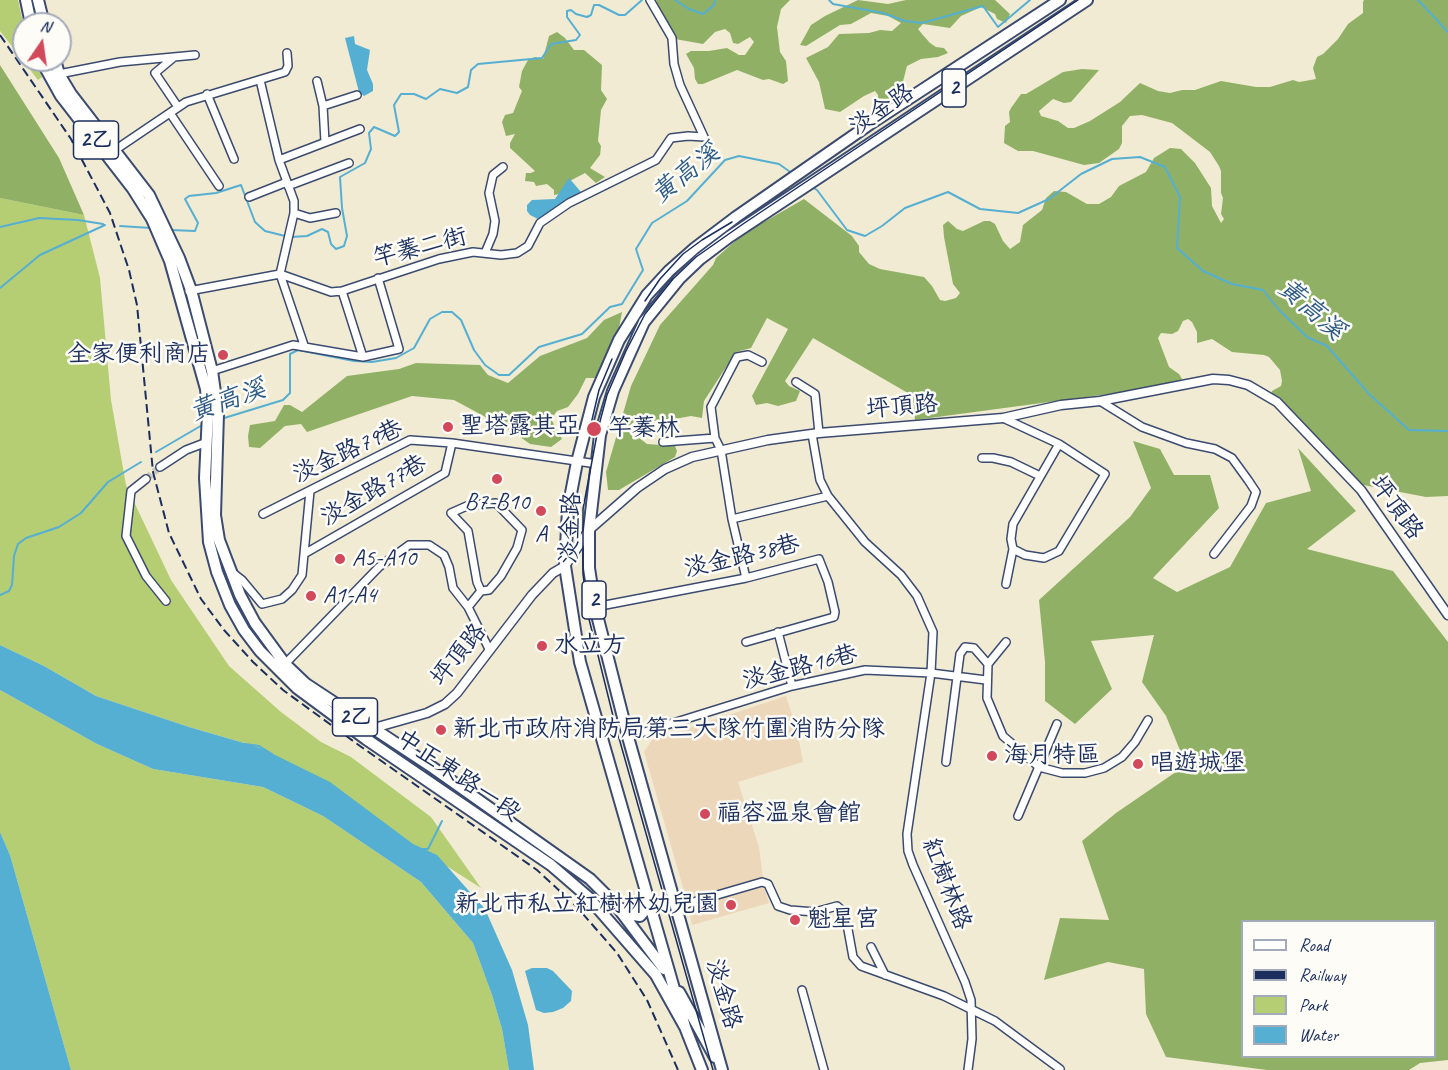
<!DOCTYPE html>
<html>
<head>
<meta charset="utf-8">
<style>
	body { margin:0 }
	#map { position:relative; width:1448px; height:1070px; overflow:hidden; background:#f2ebd3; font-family:Caveat,sans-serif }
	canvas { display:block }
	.legend { position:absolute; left:1241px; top:920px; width:195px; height:138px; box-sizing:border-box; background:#fdfcf7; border:2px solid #a3aaba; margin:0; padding:8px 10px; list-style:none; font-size:18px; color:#1b2f5e }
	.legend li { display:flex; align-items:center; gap:12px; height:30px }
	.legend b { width:30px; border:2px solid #a3aaba }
	.north { position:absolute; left:12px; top:12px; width:60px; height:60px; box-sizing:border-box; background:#fdfcf7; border:2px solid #a3aaba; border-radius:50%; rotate:13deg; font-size:16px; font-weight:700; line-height:24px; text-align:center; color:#1b2f5e }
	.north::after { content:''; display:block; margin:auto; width:21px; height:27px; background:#d1495b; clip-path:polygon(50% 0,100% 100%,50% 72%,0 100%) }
</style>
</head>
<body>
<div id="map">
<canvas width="1448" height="1070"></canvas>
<ul class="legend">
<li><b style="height:8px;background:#fff"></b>Road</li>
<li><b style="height:8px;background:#1b2f5e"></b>Railway</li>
<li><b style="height:16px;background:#b5ce73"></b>Park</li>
<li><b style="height:16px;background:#55afd3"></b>Water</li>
</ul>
<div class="north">N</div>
</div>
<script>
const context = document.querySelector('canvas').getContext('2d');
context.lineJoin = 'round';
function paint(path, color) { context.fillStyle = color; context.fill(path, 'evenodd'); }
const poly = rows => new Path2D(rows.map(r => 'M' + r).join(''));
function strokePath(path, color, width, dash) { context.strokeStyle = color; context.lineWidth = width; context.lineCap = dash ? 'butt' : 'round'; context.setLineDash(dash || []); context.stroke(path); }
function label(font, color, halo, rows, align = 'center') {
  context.font = font + ' Caveat,"LXGW WenKai TC",sans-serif'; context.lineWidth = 5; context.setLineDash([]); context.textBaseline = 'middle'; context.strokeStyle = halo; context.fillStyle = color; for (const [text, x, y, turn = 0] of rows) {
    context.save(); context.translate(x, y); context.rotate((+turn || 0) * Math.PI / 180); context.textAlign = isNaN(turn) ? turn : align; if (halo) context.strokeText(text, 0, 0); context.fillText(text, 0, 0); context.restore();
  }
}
paint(poly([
	[786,696,797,730,803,762,738,782,759,847,763,878,686,898,644,752,652,740],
	[760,887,765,889,769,903,692,925,689,912,692,907]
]), '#edd7bb');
paint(poly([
	[0,0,18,0,24,27,24,60,34,60,42,77,38,80,0,31],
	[0,198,84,215,100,278,111,400,126,485,171,580,229,666,281,712,321,742,351,757,431,817,481,888,261,748,189,727,96,696,44,666,0,645],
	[0,690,97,744,153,769,263,787,323,816,421,882,473,943,492,995,502,1029,509,1070,71,1070,10,855,0,832]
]), '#b5ce73');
paint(poly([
	[656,0,790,0,781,9,777,27,780,52,786,61,788,81,783,84,769,79,763,80,737,70,703,84,698,84,695,79,694,68,686,54,691,51,709,51,727,48,739,55,745,55,754,42,750,37,738,44,733,43,730,33,725,29,715,32,703,44,675,39],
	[858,0,888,4,906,0,995,0,1010,14,1006,23,997,19,995,14,981,7,961,16,950,28,923,24,918,29,922,34,930,43,936,47,944,48,948,53,938,57,921,59,907,66,901,89,889,101,883,103,878,100,878,95,875,91,864,96,840,112,825,109,819,82,806,58,828,47,839,34,869,33,880,30,892,31,901,23,888,16,871,13,851,24,840,25,806,46,800,45,811,25,825,16],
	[1364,0,1448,0,1448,496,1426,497,1358,484,1271,396,1272,391,1281,386,1282,381,1280,370,1269,357,1264,355,1232,352,1212,339,1197,343,1197,332,1192,322,1188,319,1183,321,1178,331,1172,334,1161,333,1158,338,1169,367,1179,374,1182,379,1177,382,1161,387,915,420,913,396,813,338,785,381,789,386,800,391,796,401,778,406,767,403,756,405,752,396,788,329,767,318,751,348,736,352,704,401,702,418,691,416,658,422,642,416,630,425,628,431,632,436,638,437,647,444,675,446,677,451,675,457,619,490,608,490,606,472,631,386,660,325,713,265,716,258,743,234,804,199,852,236,859,246,859,252,869,264,880,269,924,277,932,286,940,300,945,301,956,298,960,293,953,284,944,237,943,225,948,221,957,229,963,231,984,221,990,221,995,224,1003,241,1010,249,1020,242,1023,225,1042,210,1046,198,1054,191,1066,192,1087,204,1099,204,1111,197,1119,186,1146,172,1154,158,1170,148,1181,149,1195,163,1211,188,1212,206,1221,223,1224,219,1221,214,1223,198,1221,193,1221,171,1219,166,1210,152,1172,123,1142,115,1130,116,1122,126,1122,143,1119,149,1099,163,1084,165,1033,151,1018,151,1004,143,1005,126,1010,122,1009,112,1011,108,1021,94,1026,94,1063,72,1082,69,1099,70,1071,102,1064,103,1053,99,1039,111,1041,116,1058,121,1068,128,1074,128,1090,121,1120,102,1140,83,1158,91,1170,93,1182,90,1195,90,1221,81,1256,87,1270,87,1293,80,1299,82,1316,79,1313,68,1317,57,1323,54,1338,39,1348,24,1363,13,1363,2],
	[557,32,565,38,574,50,584,50,602,65,601,90,607,99,601,110,598,141,601,146,600,155,590,168,605,177,596,183,585,173,568,182,559,194,554,195,554,190,547,184,536,186,534,182,525,181,526,173,531,173,535,171,510,148,510,143,515,134,506,136,502,122,505,115,513,113,522,91,519,87,522,71,528,60,535,57,543,59,549,36],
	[0,65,59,158,84,215,0,198],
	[622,312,619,328,597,378,586,378,578,394,568,407,557,411,551,419,562,439,551,447,530,444,513,432,454,400,412,396,307,432,301,424,285,426,260,448,249,447,248,436,250,425,275,421,284,405,290,405,302,412,347,376,399,369,416,363,480,365,488,375,508,383,540,356,587,338,604,320],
	[1133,441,1160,449,1174,475,1210,475,1219,508,1153,578,1177,592,1230,567,1266,503,1311,491,1298,448,1356,511,1307,549,1393,571,1448,642,1448,1060,1420,1063,1409,1070,1267,1070,1166,1057,1146,1014,1144,969,1108,962,1044,980,1060,918,1109,920,1082,841,1116,813,1186,765,1166,716,1142,682,1154,635,1091,641,1112,689,1075,724,1045,701,1045,662,1039,600,1130,517,1151,488],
	[1242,922,1434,922,1434,1056,1242,1056]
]), '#90b165');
paint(poly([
	[354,36,355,44,370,50,367,70,373,84,373,91,364,96,359,92,345,38],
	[569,178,581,192,538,219,530,215,527,211,527,205,532,200,555,199],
	[0,645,44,666,96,696,189,727,261,748,330,782,413,844,437,855,485,909,512,970,528,1025,534,1070,509,1070,502,1029,492,995,473,943,421,882,323,816,263,787,153,769,97,744,0,690],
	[0,832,10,855,71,1070,0,1070],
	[532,968,547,968,553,971,572,991,571,1001,563,1008,553,1012,544,1013,536,1010,525,971]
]), '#55afd3');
strokePath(poly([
	[675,0,689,9,703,14,714,5,715,0],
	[829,0,833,4,883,13,905,21,922,23,983,6,998,27,1030,0],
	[1418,0,1448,32],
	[812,187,817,190,847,230,865,236,882,226,905,208,948,192,980,209,1018,213,1049,199,1081,174,1112,159,1140,157,1165,167,1180,197,1177,248,1203,271,1232,284,1263,290,1279,310,1307,337,1327,346,1369,394,1409,430,1448,431],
	[120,226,151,228],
	[0,227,39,218,78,220,103,224],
	[171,230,195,231,198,223,185,199,189,196,216,193,241,185,255,222,265,231,285,236],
	[291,237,307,236,322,229,328,232,331,244,336,249,344,246,347,236,342,208,340,177,365,163,371,149,369,133,374,127,395,136,399,132,394,105,401,94,414,94,426,99,440,89,457,93,468,87,471,70,478,64,542,58,551,44,576,40,580,35,567,17,567,11,571,10,576,14,587,17,591,15,594,5,599,5,619,15,625,15,642,0],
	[0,288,40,255,105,225],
	[221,419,283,400,290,393,290,354,298,350,354,361,372,362,396,358,414,348,430,319,442,312,452,312,461,320,474,350,485,365,499,375,509,375,539,347,582,334,610,307,622,304,643,270,636,249,652,223,687,201,725,160,739,156,779,164,793,174],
	[156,452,204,424],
	[0,595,9,591,12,585,14,556,18,544,26,538,59,527,81,513,108,482,141,462],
	[245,744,259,746,272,754],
	[423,849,428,849,442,821]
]), '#55afd3', 2);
strokePath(poly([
	[146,479,160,467]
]), '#c7c5bc', 7, [7, 3.5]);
const minor = poly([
	[173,58,155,73,178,107],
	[59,74,120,62,195,55],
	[260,80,279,160,294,201,294,213,280,274,304,345],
	[317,81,323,106,325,142],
	[207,94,234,159],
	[323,106,357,95],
	[170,113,219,186],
	[115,150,186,102,285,72,288,66,287,53],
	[279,160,360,129],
	[288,186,349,163],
	[249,197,287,182],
	[294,213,310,218,336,213],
	[485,253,493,234,495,221,489,193,493,175,503,167],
	[189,291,280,274,331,292,342,291,439,259,473,252,501,255,517,253,528,246,540,223,569,203,656,160,671,138,688,136,704,137,680,85,674,64,672,38,650,0],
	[342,291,363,357],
	[212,371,293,345,363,357,399,349,378,278],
	[796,382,815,394,819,433],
	[1100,401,1142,427,1186,443,1215,449,1232,458,1248,480,1256,492,1251,506,1214,554],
	[1003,418,1059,444,1105,474,1059,551,1044,558,1025,555,1013,549],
	[812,434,820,480,828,496,865,542,901,575,917,596,933,632,931,673,907,834,908,851,913,865,965,982,971,1000,972,1039,968,1070],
	[663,442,715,438],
	[982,458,993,458,1011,462,1040,476],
	[160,467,186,450,207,442],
	[146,479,131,491,126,536,146,576,166,601],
	[263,514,410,440,452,443],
	[732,519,828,496],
	[304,554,310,491],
	[233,573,242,580,262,604,282,599,292,590,302,575,304,554,445,473,452,443,597,464],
	[746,578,732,519,721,450,715,438,711,407,737,357,748,355,762,362],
	[1006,584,1013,549,1011,539,1013,524,1059,444],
	[468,607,481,591,489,590,501,576,517,548,522,530,496,503,469,505,451,513,468,531,477,582,481,591],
	[595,607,746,578,819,559,828,582,835,612,834,617,746,642],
	[778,632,792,686],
	[1006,642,988,664,987,698,1003,736,1039,767,1062,773,1085,773,1104,768,1122,757,1135,742,1148,720],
	[285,664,379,567,409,545,429,545,444,555,449,567,453,588,468,607,489,649],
	[628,737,792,686,865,670,931,673,986,680],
	[946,762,960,654,965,647,974,648,988,664],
	[1018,816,1057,724],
	[676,907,762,882,768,884,778,906,790,910,815,912,837,906,845,913,853,957,861,966,944,996,995,1021,1060,1069],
	[871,947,885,975],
	[802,990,824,1070]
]);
const tertiary = poly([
	[366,739,374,728,427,713,445,704,457,693,532,595,553,573,565,566,589,530,637,488,665,469,692,457,768,440,819,433,1003,418,1061,405,1100,401,1213,379,1229,380,1248,385,1277,402,1361,490,1448,615]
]);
const primary = poly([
	[26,0,31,24],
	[38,0,44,24],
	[41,60,61,96,133,189,152,219,170,261,206,389,208,413,205,478,209,542,217,572,230,605,244,630,260,651,297,688,366,739,551,865,588,897,656,975,685,1027,702,1070],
	[55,60,59,74,71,94,149,195,179,258,191,290,212,371,218,413,215,515,219,540,240,595,255,623,285,664,306,684,429,765,590,879,616,905,664,969],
	[622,909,628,914,640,916,646,909,648,900],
	[679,992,715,1057],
	[685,1027,580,662,565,566,568,509,577,462,594,397,619,340,647,295,669,271,695,248,736,217,870,124,1060,0],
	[722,1070,628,737,595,607,589,568,589,530,600,435,613,391,644,322,679,279,700,259,729,237,1087,0]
]);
strokePath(minor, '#3b4b70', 10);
strokePath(tertiary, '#3b4b70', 11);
strokePath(primary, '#3b4b70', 14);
strokePath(minor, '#fff', 7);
strokePath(tertiary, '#fff', 8);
strokePath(primary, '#fff', 10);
strokePath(poly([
	[645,301,660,279,683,254,702,240,732,222],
	[591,424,599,390,612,359],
	[713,1070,615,724,588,615,583,574,583,509,598,429,607,395,626,351,645,314,673,279,696,257,743,224,1078,0]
]), '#1b2f5e', 1.5);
strokePath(poly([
	[0,35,71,139,110,213,129,270,137,305,153,472,169,533,201,599,224,630,253,662,283,690,360,746,537,870,576,906,617,953,647,1000,678,1070]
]), '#1b2f5e', 2, [9, 4.5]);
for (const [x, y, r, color] of [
	[223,355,6,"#d1495b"],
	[448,427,6,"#d1495b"],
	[594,429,8,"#d1495b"],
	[497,479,6,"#d1495b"],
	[541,511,6,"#d1495b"],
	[340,559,6,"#d1495b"],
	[311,596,6,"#d1495b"],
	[542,646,6,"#d1495b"],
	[441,730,6,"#d1495b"],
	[992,756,6,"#d1495b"],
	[1138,764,6,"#d1495b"],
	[705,814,6,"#d1495b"],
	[731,905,6,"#d1495b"],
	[795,920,6,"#d1495b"]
]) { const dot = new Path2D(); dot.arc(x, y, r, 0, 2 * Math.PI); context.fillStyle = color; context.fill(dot); strokePath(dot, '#fdfcf7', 2); }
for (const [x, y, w] of [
	[954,88,24],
	[96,140,45],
	[594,600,24],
	[355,717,45]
]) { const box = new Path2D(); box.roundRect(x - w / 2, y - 19, w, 38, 4.5); context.fillStyle = '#fdfcf7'; context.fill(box); strokePath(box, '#1b2f5e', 1.5); }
label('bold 22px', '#1b2f5e', null, [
	["2",954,88],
	["2乙",96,140],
	["2",594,600],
	["2乙",355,717]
]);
label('24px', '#1b2f5e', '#fdfcf7', [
	["淡金路",882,110,-34],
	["竿蓁二街",420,248,-14],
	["坪頂路",902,407,-5],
	["淡金路79巷",348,452,-25],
	["淡金路77巷",374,491,-30],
	["坪頂路",1396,508,54],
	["淡金路",571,528,-87],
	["淡金路38巷",742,557,-13],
	["坪頂路",459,655,-51],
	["淡金路16巷",800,668,-14],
	["中正東路一段",458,776,34],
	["紅樹林路",946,884,69],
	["淡金路",723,994,74]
]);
label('24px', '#1b2f5e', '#fdfcf7', [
	["全家便利商店",211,355,"right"],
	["聖塔露其亞",460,427],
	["竿蓁林",608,429],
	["B7-B10",497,503,"center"],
	["A",541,535,"center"],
	["A5-A10",352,559],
	["A1-A4",323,596],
	["水立方",554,646],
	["新北市政府消防局第三大隊竹圍消防分隊",453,730],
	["海月特區",1004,756],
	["唱遊城堡",1150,764],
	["福容溫泉會館",717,814],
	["新北市私立紅樹林幼兒園",719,905,"right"],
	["魁星宮",807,920]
], 'left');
label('italic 26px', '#2f5c87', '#fdfcf7', [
	["黃高溪",686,174,-38],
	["黃高溪",1311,310,41],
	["黃高溪",228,401,-19]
]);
</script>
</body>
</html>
